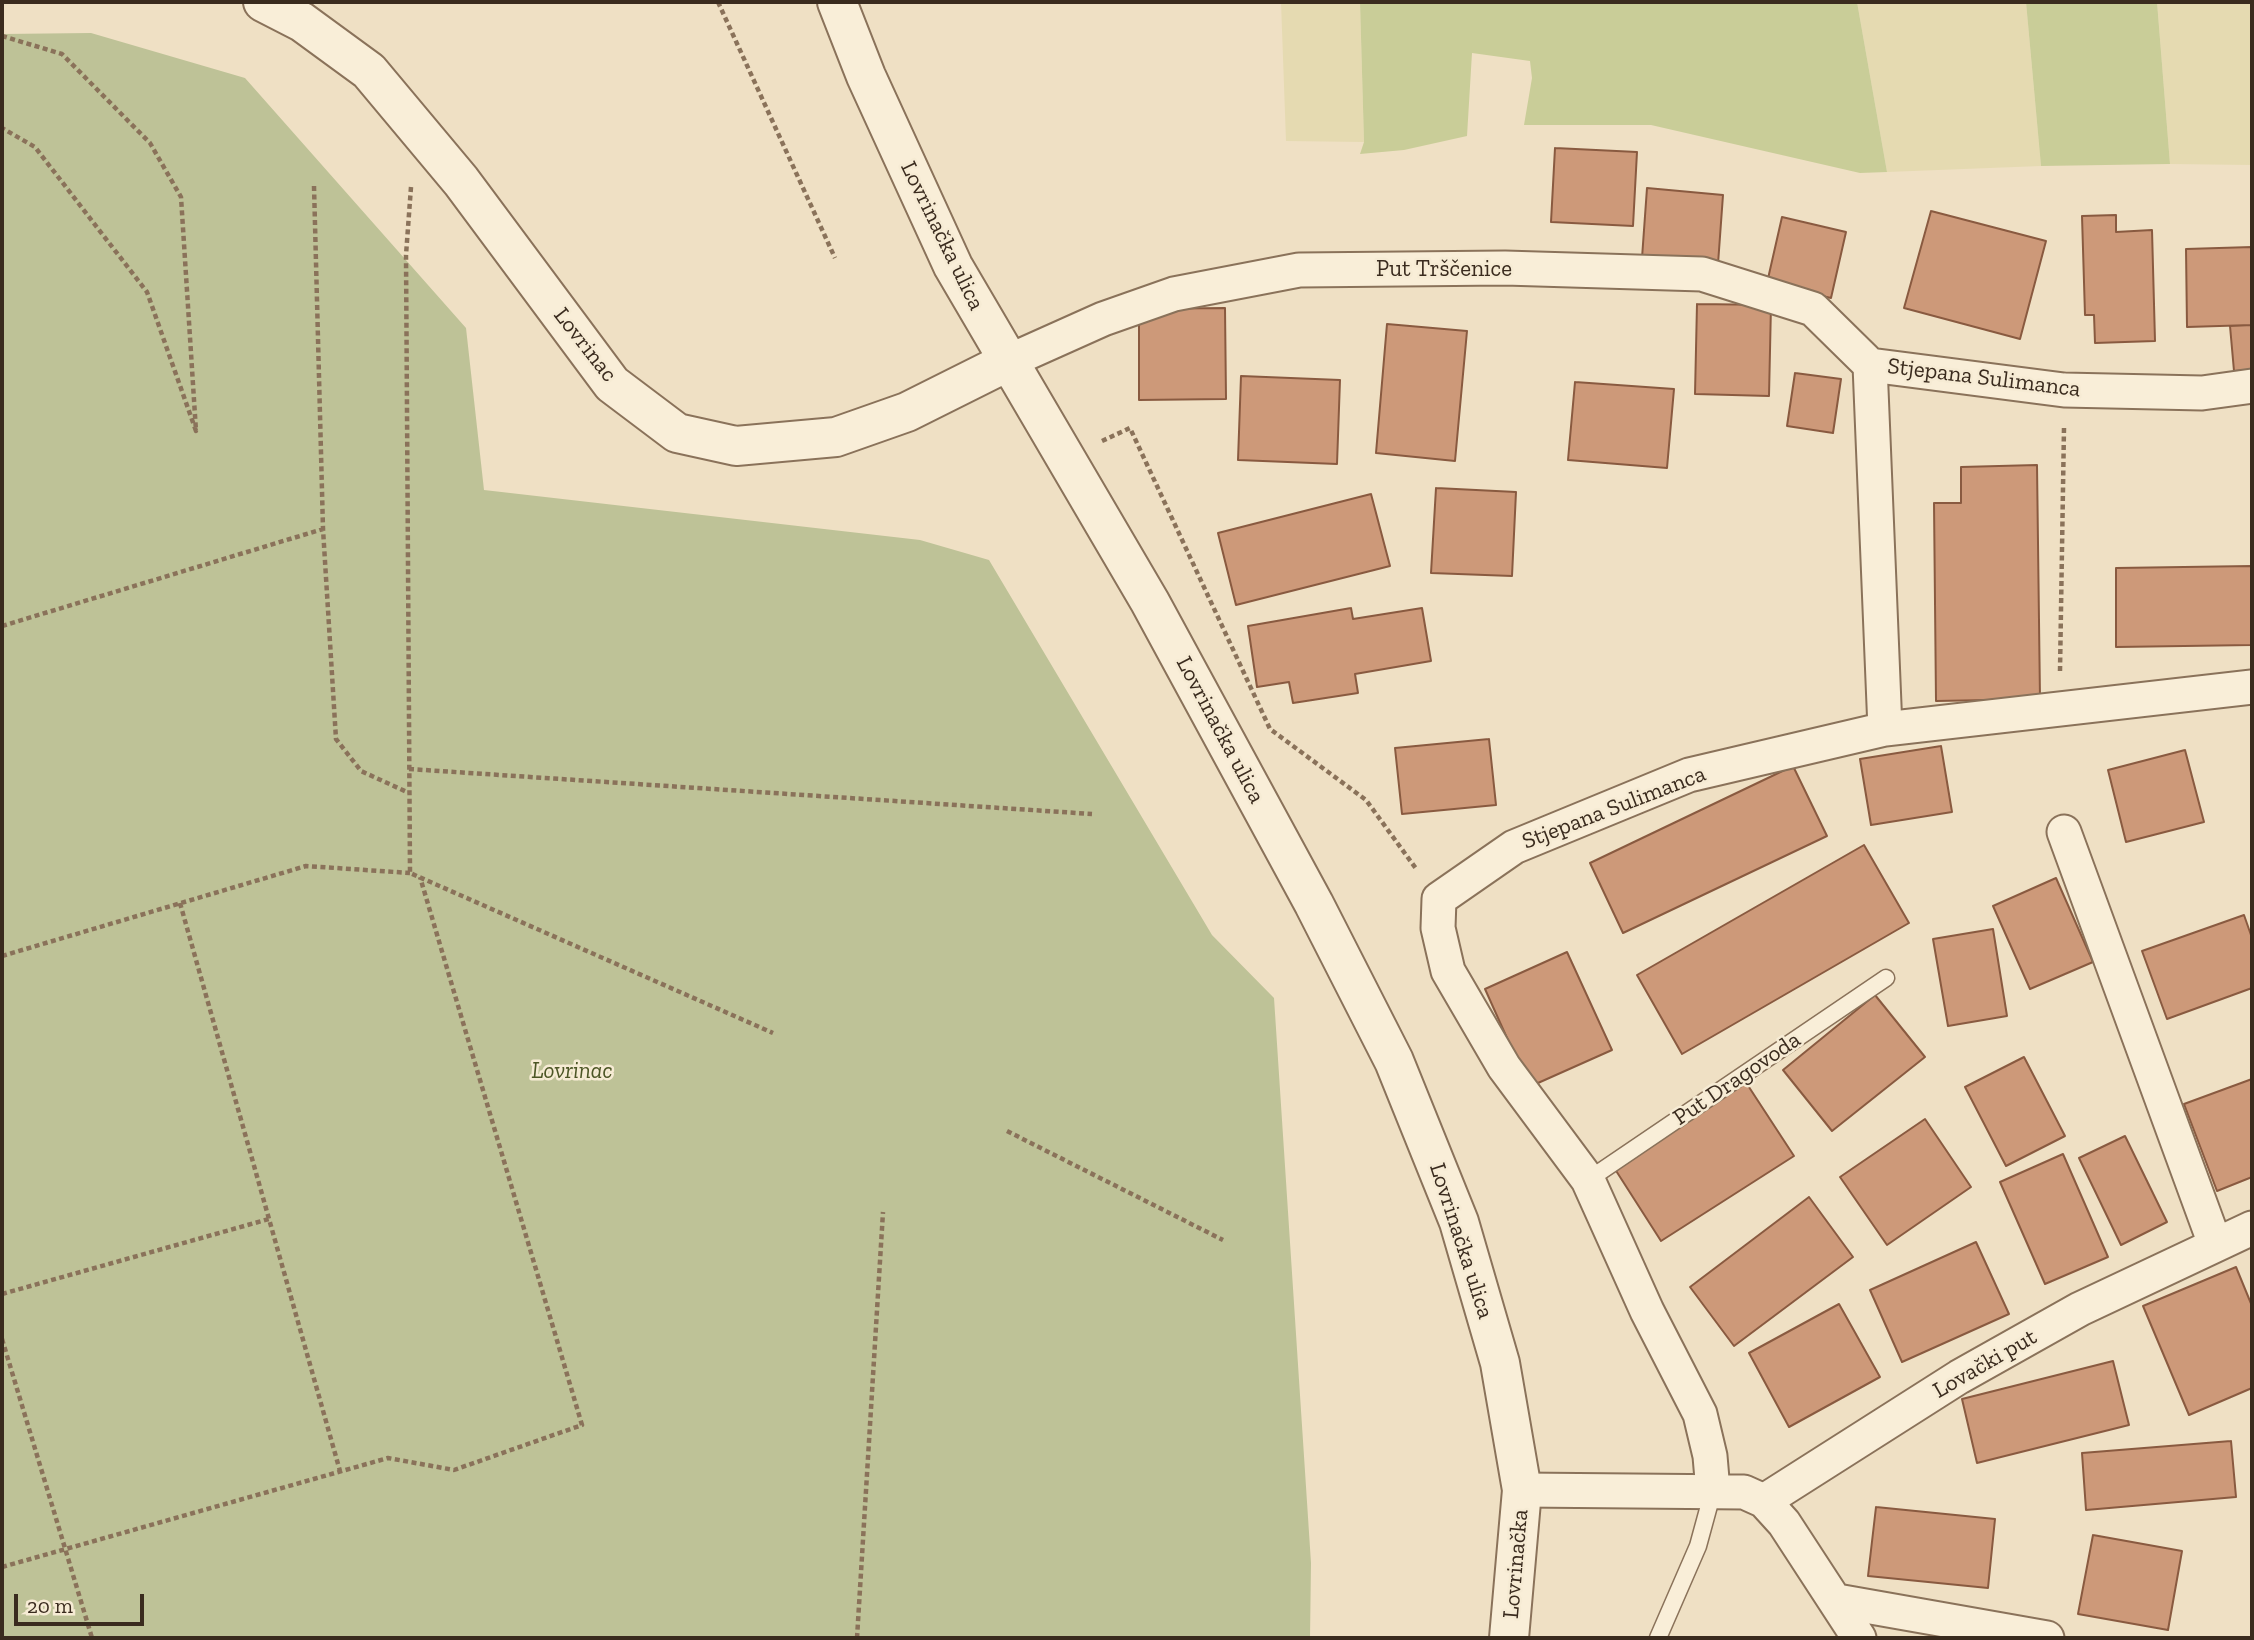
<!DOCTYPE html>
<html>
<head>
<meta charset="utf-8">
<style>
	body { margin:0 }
	#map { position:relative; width:2254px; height:1640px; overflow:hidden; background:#efe0c4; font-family:"Zilla Slab",serif }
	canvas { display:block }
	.frame { position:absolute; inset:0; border:4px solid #3a2b1e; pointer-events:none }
	.scale { position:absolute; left:14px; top:1594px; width:130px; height:32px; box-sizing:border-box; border:4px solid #3a2b1e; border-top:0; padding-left:9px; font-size:21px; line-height:24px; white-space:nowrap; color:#3a2b1e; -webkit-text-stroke:5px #f6ebd4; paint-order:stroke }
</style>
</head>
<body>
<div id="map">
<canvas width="2254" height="1640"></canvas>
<div class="frame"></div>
<div class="scale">20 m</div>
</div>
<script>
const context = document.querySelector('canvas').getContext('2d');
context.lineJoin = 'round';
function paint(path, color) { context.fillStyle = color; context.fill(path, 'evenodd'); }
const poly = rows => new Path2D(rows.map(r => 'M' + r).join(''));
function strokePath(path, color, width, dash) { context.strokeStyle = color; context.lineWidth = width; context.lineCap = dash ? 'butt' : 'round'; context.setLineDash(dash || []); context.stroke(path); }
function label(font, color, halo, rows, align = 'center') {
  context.font = font + ' "Zilla Slab",serif'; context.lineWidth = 5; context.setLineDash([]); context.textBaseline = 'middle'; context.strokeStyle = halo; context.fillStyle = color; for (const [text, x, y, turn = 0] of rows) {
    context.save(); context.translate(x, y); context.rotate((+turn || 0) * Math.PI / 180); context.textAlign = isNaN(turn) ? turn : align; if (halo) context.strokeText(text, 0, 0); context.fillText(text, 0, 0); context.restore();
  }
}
paint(poly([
	[1281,2,1360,2,1364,142,1286,141],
	[1857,2,2026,2,2041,166,1887,172],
	[2157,2,2252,2,2252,165,2170,164]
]), '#e5dab1');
paint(poly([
	[1360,2,1857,2,1887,172,1860,173,1651,125,1524,125,1532,78,1530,61,1472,53,1467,136,1404,150,1360,154,1364,142],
	[2026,2,2157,2,2170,164,2041,166]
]), '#c9cd98');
paint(poly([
	[91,33,245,78,466,328,484,490,920,540,989,560,1212,935,1274,998,1311,1563,1310,1638,2,1638,2,34]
]), '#bec297');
const building = poly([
	[1555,148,1637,152,1633,226,1551,222,1555,148],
	[1647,188,1723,195,1718,264,1642,258,1647,188],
	[1931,211,2046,241,2020,339,1904,308,1931,211],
	[2116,215,2116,232,2152,230,2155,341,2095,343,2094,315,2085,315,2082,216,2116,215],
	[1782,217,1846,232,1831,298,1767,283,1782,217],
	[2252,247,2252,325,2187,327,2186,249,2252,247],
	[1697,304,1771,305,1769,396,1695,394,1697,304],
	[1225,308,1226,399,1139,400,1139,309,1225,308],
	[1387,324,1467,331,1455,461,1376,453,1387,324],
	[2252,325,2252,370,2234,371,2230,326,2252,325],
	[1795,373,1841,379,1833,433,1787,426,1795,373],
	[1241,376,1340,380,1337,464,1238,460,1241,376],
	[1575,382,1674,389,1667,468,1568,460,1575,382],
	[2037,465,2040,699,1936,701,1934,503,1961,503,1961,467,2037,465],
	[1436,488,1516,492,1512,576,1431,573,1436,488],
	[1371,494,1390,566,1236,605,1218,533,1371,494],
	[2252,566,2252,645,2116,647,2116,568,2252,566],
	[1351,608,1353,619,1422,608,1431,661,1355,674,1358,693,1293,703,1289,682,1257,687,1248,626,1351,608],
	[1489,739,1496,805,1402,814,1395,748,1489,739],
	[1941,746,1952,812,1871,825,1860,759,1941,746],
	[2185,750,2204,822,2126,842,2108,770,2185,750],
	[1793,766,1827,836,1623,933,1590,863,1793,766],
	[1864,845,1909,923,1682,1054,1637,975,1864,845],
	[2056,878,2093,962,2030,989,1993,906,2056,878],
	[2244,915,2252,938,2252,988,2167,1019,2142,951,2244,915],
	[1993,929,2007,1016,1948,1026,1933,939,1993,929],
	[1567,952,1612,1050,1529,1087,1485,989,1567,952],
	[1875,995,1925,1057,1832,1131,1783,1070,1875,995],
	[2024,1057,2065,1136,2006,1166,1965,1087,2024,1057],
	[2252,1079,2252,1177,2217,1191,2184,1104,2252,1079],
	[1745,1081,1794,1156,1661,1241,1613,1166,1745,1081],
	[1925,1119,1971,1187,1887,1245,1840,1177,1925,1119],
	[2125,1136,2167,1222,2121,1245,2079,1158,2125,1136],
	[2063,1154,2108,1257,2045,1284,2000,1182,2063,1154],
	[1809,1197,1853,1257,1734,1346,1690,1287,1809,1197],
	[1976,1242,2009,1314,1902,1362,1870,1290,1976,1242],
	[2236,1267,2252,1306,2252,1388,2189,1415,2143,1306,2236,1267],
	[1839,1304,1880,1377,1789,1427,1749,1353,1839,1304],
	[2113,1361,2129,1425,1977,1463,1962,1399,2113,1361],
	[2231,1441,2236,1497,2086,1510,2082,1453,2231,1441],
	[1876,1507,1995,1519,1988,1588,1868,1576,1876,1507],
	[2093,1535,2182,1551,2168,1630,2078,1614,2093,1535]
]);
paint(building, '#cd9979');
strokePath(building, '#895a40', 2);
const service = poly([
	[1588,1180,1886,978],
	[1658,1638,1698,1546,1713,1491]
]);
const minor = poly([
	[1007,362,1103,319,1174,294,1299,270,1505,268,1702,274,1813,309,1870,365],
	[1870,365,2064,390,2202,393,2252,386],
	[1870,365,1885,729],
	[2064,832,2215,1244],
	[1522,1490,1744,1492,1764,1501,1784,1523,1859,1638],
	[1713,1491,1710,1456,1700,1414,1647,1311,1588,1180,1504,1067,1448,971,1438,928,1439,899,1514,847,1689,775,1885,729,2252,687],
	[1764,1501,1959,1377,2080,1309,2252,1228],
	[1837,1601,2047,1638]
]);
const tertiary = poly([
	[263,2,302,22,369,71,461,181,612,384,677,433,736,446,836,437,907,412,1007,362],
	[837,2,866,76,953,266,1150,602,1314,904,1394,1061,1459,1222,1500,1363,1522,1490,1509,1638]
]);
strokePath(service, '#8a725a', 19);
strokePath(minor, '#8a725a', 37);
strokePath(tertiary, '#8a725a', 42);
strokePath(poly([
	[718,2,835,258],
	[2,36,62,54,150,143,181,197,196,431,147,292,35,147,2,128],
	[314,186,323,529,336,739,361,771,409,793],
	[411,187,406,255,410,873,773,1033],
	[1102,441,1130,428,1270,729,1366,800,1417,870],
	[2,626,323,529],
	[2060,671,2064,428],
	[409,769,1092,814],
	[180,903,340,1471],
	[2,956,306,866,410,873],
	[1007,1131,1223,1240],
	[2,1294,269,1219],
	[2,1339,92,1638],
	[2,1567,388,1458,454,1470,582,1425,420,877],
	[857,1638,883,1212]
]), '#8a725a', 4.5, [5, 3.5]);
strokePath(service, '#f9eed8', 16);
strokePath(minor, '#f9eed8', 33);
strokePath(tertiary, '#f9eed8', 38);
label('23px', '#3a2b1e', '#f6ebd4', [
	["Lovrinačka ulica",942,236,64],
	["Put Trščenice",1444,269],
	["Lovrinac",585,345,52],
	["Stjepana Sulimanca",1984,378,7],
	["Lovrinačka ulica",1220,730,62],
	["Stjepana Sulimanca",1614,808,-21],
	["Put Dragovoda",1737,1079,-34],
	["Lovrinačka ulica",1461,1241,72],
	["Lovački put",1985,1364,-30],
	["Lovrinačka",1516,1564,-85]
]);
label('italic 23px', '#4c5625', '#f6ebd4', [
	["Lovrinac",572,1071]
]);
</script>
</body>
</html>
